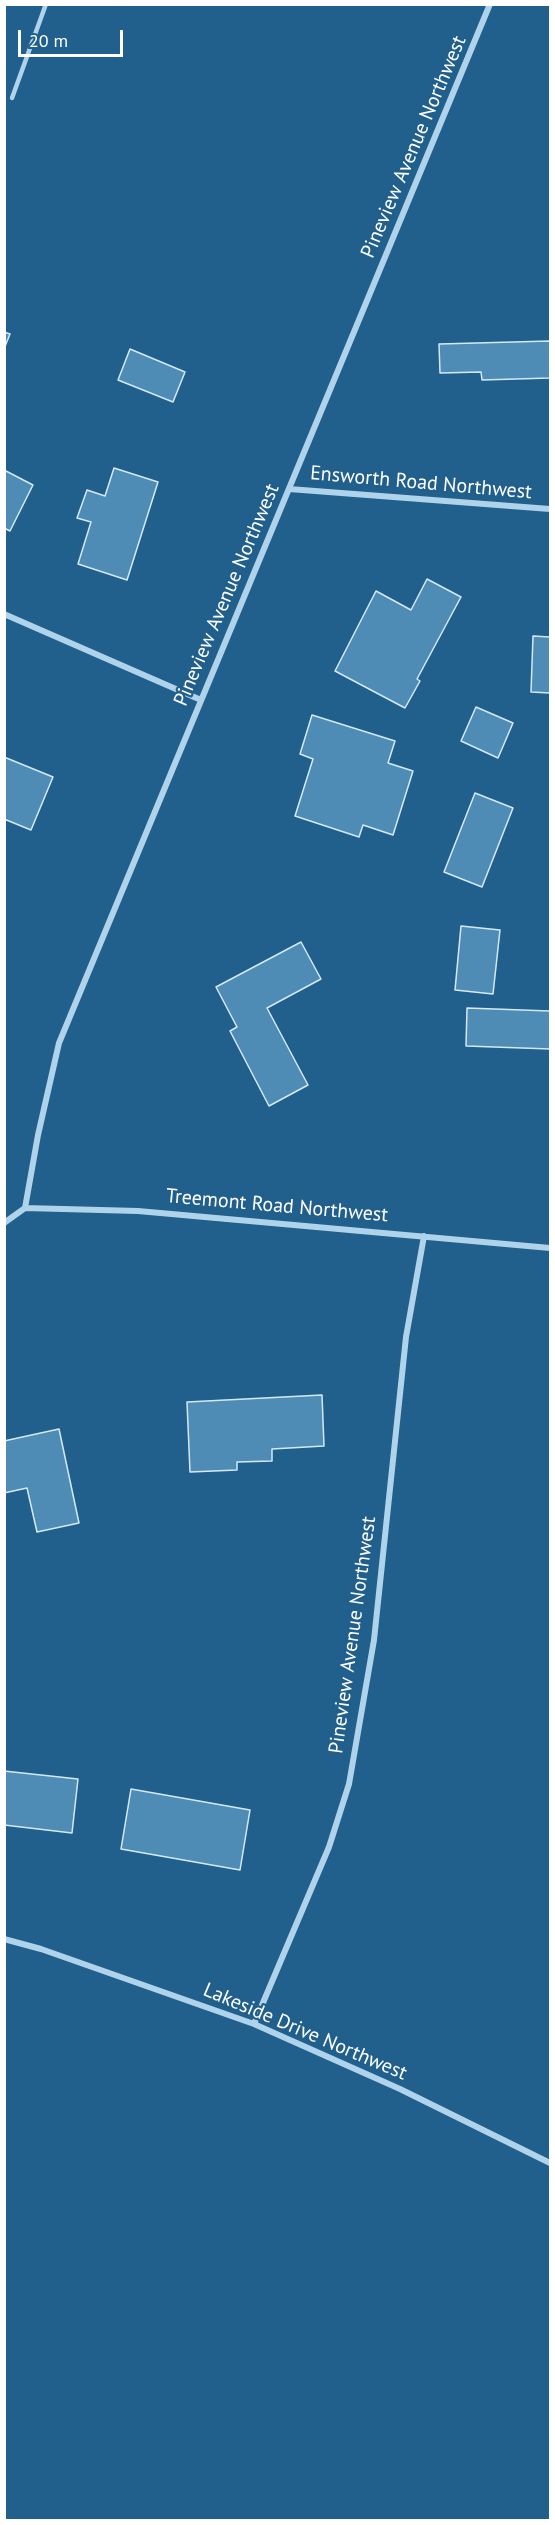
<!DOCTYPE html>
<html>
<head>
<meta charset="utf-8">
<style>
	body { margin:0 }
	#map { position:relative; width:555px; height:2525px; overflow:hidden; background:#215f8c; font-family:"PT Sans",sans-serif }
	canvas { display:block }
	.frame { position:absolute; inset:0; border:6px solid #fff; pointer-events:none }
	.scale { position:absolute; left:18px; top:30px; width:105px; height:27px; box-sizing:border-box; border:3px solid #fff; border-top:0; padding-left:8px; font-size:18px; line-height:21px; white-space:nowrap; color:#fff; -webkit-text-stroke:4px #215f8c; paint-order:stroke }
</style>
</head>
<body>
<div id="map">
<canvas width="555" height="2525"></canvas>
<div class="frame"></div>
<div class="scale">20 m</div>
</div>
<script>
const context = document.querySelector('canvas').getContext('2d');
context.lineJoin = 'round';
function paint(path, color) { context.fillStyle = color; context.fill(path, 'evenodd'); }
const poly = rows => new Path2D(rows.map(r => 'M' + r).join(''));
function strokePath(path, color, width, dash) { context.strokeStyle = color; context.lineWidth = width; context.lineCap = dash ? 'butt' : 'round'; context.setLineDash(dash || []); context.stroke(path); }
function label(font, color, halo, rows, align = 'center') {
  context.font = font + ' "PT Sans",sans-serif'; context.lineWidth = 4.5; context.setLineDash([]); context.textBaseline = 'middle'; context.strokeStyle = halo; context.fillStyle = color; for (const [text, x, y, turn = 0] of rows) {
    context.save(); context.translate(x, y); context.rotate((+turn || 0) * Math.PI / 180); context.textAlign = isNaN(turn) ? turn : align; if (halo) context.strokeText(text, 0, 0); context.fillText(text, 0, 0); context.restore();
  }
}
const building = poly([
	[4,332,10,334,4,349,4,332],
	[550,341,550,378,482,380,481,372,440,373,439,344,550,341],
	[130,349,185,372,173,402,118,380,130,349],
	[114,468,158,482,127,580,78,564,91,522,77,518,87,490,105,496,114,468],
	[4,470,33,485,10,531,4,528,4,470],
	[427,579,461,597,417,679,420,681,405,708,335,671,376,591,411,610,427,579],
	[533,636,550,637,550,693,531,692,533,636],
	[476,707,513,723,498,758,461,741,476,707],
	[312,715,395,741,388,763,413,771,393,835,363,825,359,837,295,816,313,759,300,754,312,715],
	[4,757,53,777,31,830,4,819,4,757],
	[475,793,513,808,482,887,444,872,475,793],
	[461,926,500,930,493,994,455,990,461,926],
	[301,942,321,979,267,1008,308,1085,269,1106,230,1031,237,1027,216,987,301,942],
	[467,1008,550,1011,550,1049,466,1046,467,1008],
	[322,1395,324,1446,272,1449,272,1461,237,1462,237,1470,190,1472,187,1402,322,1395],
	[59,1429,79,1523,37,1532,27,1488,4,1493,4,1441,59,1429],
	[4,1771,78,1779,72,1833,4,1825,4,1771],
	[131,1789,250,1810,240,1870,121,1849,131,1789]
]);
paint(building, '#4e8bb5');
strokePath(building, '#d4eaf8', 1.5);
strokePath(poly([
	[12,98,46,4]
]), '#afd3eb', 4.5);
strokePath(poly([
	[289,489,550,509],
	[4,614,201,700],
	[25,1208,38,1135,59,1043,490,4],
	[4,1223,25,1208,138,1211,550,1248],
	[4,1939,41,1949,254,2024,400,2089,550,2163],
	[254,2024,329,1847,349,1784,374,1640,406,1337,424,1236]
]), '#afd3eb', 6);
label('20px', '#fff', '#215f8c', [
	["Pineview Avenue Northwest",414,147,-67],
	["Ensworth Road Northwest",421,483,5],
	["Pineview Avenue Northwest",227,595,-67],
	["Treemont Road Northwest",277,1206,5],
	["Pineview Avenue Northwest",353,1635,-82],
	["Lakeside Drive Northwest",305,2032,23]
]);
</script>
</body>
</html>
